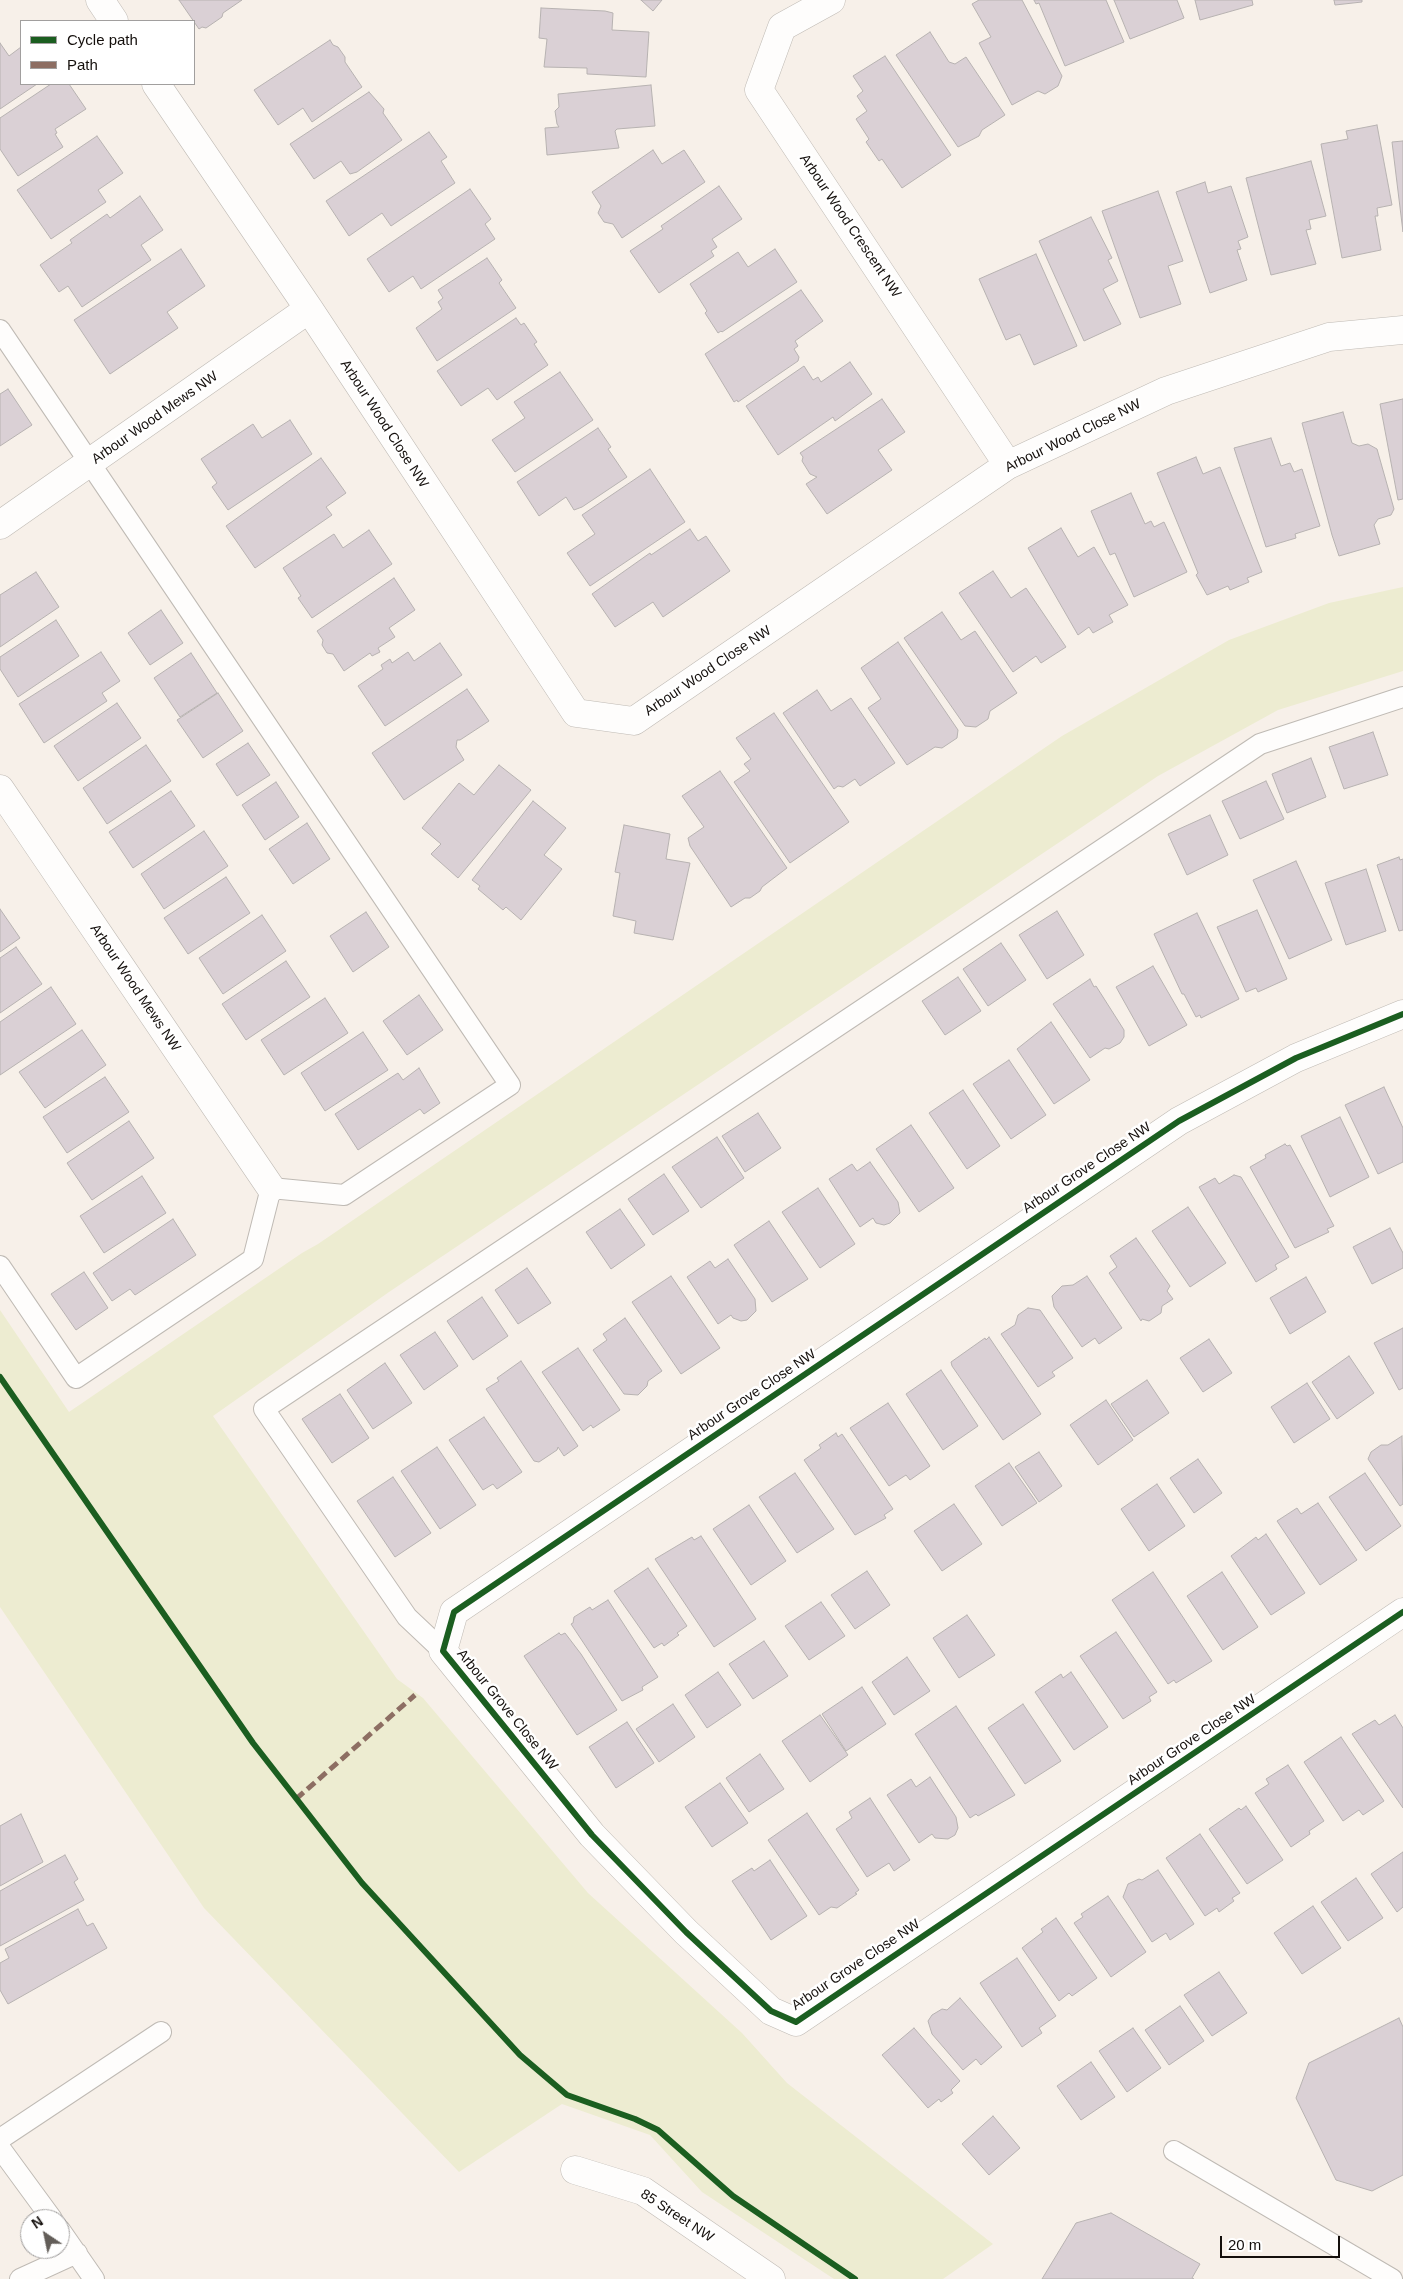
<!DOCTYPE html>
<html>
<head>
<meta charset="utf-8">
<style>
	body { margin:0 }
	#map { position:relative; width:1403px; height:2279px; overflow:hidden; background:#f7f0e9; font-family:Helvetica,sans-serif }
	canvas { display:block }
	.legend { position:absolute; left:20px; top:20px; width:175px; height:65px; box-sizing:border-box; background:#fff; border:1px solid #a19f9e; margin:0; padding:6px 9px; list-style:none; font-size:15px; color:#140f0c }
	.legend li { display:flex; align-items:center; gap:10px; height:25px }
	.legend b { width:25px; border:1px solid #a19f9e }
	.north { position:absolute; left:20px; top:2209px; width:50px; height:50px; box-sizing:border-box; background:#fff; border:1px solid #a19f9e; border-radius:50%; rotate:326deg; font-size:14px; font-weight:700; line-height:20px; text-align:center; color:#140f0c }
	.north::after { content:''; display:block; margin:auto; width:18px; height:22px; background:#635e59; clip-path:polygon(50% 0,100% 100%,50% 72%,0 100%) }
	.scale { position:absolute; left:1220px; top:2236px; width:120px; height:22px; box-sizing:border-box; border:2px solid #140f0c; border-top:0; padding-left:6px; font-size:15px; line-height:18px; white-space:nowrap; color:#140f0c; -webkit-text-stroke:4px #fff; paint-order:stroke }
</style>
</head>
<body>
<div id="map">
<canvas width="1403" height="2279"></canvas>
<ul class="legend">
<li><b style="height:6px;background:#1b5e20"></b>Cycle path</li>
<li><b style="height:6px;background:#8d6e63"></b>Path</li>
</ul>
<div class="north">N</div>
<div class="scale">20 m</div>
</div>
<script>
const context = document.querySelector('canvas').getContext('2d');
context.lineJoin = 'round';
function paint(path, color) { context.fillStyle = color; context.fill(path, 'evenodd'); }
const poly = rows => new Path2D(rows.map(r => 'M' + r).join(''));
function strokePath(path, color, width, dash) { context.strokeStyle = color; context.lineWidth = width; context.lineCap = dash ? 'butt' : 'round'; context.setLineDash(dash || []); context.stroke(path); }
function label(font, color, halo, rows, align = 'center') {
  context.font = font + ' Helvetica,sans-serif'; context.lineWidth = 5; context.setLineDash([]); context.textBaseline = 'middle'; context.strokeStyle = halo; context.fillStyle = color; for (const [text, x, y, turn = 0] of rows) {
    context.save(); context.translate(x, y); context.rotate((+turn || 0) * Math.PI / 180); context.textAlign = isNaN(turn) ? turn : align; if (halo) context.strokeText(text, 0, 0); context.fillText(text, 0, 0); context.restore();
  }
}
paint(poly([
	[1403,587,1403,671,1278,710,1158,776,389,1292,213,1416,397,1679,423,1698,588,1893,742,2033,787,2083,993,2244,943,2279,834,2279,702,2192,650,2135,562,2104,459,2172,204,1908,0,1607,0,1310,69,1412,302,1253,318,1244,1062,736,1229,640,1329,603]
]), '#edecd1');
const building = poly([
	[179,0,242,0,223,13,222,17,206,28,202,27,199,29,179,0],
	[641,0,662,0,653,11,641,0],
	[979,0,1022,0,1062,76,1058,86,1045,94,1038,91,1012,105,979,43,991,37,972,4,979,0],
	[1034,0,1106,0,1124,42,1065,66,1039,3,1036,4,1034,0],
	[1114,0,1177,0,1184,18,1130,39,1114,0],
	[1195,0,1252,0,1253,5,1200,20,1195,0],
	[1334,0,1362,0,1362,2,1335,5,1334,0],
	[541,8,605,11,613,13,612,30,649,32,646,77,587,74,587,68,544,67,547,39,539,38,541,8],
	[930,32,949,62,955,64,966,57,1005,115,982,130,979,136,958,147,896,55,930,32],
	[330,40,333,45,338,47,345,57,345,62,362,87,312,122,303,108,278,125,254,90,330,40],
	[0,43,9,56,21,47,21,84,37,84,0,109,0,43],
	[885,56,951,155,902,188,882,159,879,161,866,142,869,139,856,119,867,111,857,96,863,91,853,76,885,56],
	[51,84,69,84,86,109,55,129,57,133,55,134,63,147,18,176,0,149,0,118,51,84],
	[651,85,655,126,617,129,615,131,619,148,547,155,545,128,559,127,557,124,555,111,559,107,558,94,651,85],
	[369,92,384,109,383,113,402,140,357,172,350,174,341,161,314,179,290,144,369,92],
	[1377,125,1392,205,1377,208,1378,216,1375,216,1381,250,1342,258,1321,144,1348,139,1346,131,1377,125],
	[429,132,447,157,441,161,455,183,391,226,382,213,349,236,326,201,429,132],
	[97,136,123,173,98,190,106,202,51,239,17,190,97,136],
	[1403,141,1403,232,1392,142,1403,141],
	[653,150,662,164,684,150,705,182,622,238,613,224,604,222,598,213,601,206,592,192,653,150],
	[1311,161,1326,216,1309,220,1311,229,1306,230,1316,264,1271,275,1246,178,1311,161],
	[1205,182,1208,193,1231,186,1248,237,1238,241,1241,249,1237,250,1247,280,1210,293,1176,192,1205,182],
	[719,186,742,219,712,239,717,247,711,251,714,256,659,293,630,251,663,229,661,226,719,186],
	[470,189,491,219,485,224,495,239,421,289,413,276,389,292,367,259,470,189],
	[1158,191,1183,261,1168,266,1181,304,1140,318,1102,211,1158,191],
	[140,196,163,230,141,245,151,260,82,307,68,286,59,292,40,265,72,243,70,240,107,214,110,218,140,196],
	[1091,217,1112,258,1108,260,1118,281,1103,289,1121,324,1084,341,1039,241,1091,217],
	[181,249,205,286,167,312,178,328,110,374,74,320,181,249],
	[775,249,797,282,722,332,721,331,718,333,705,313,707,311,690,284,738,252,748,267,775,249],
	[1036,254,1077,346,1034,365,1020,334,1006,340,979,279,1036,254],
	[487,258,502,280,499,283,516,308,437,361,416,328,442,309,438,302,443,298,438,290,487,258],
	[801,290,823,321,795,341,798,346,794,349,799,357,798,361,738,402,737,400,734,402,705,354,801,290],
	[516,318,521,325,524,323,537,342,534,344,548,365,497,400,488,388,461,406,437,371,516,318],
	[850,362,872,394,835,421,833,417,778,455,746,406,804,366,813,380,818,377,821,382,850,362],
	[560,372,593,420,515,472,492,440,525,418,514,402,560,372],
	[8,389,32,425,0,446,0,394,8,389],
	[882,399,905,432,878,450,892,470,827,514,806,484,817,477,810,474,802,461,803,457,800,453,882,399],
	[1403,399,1403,499,1398,500,1380,404,1403,399],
	[1343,412,1352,443,1359,446,1368,444,1377,449,1394,509,1391,515,1378,519,1374,525,1380,544,1339,556,1332,535,1302,423,1343,412],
	[290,420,312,454,228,510,212,487,217,483,201,459,253,424,262,438,290,420],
	[598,428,611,447,608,449,627,477,582,507,574,510,566,497,539,516,517,482,598,428],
	[1271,438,1281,466,1290,463,1294,472,1302,469,1320,526,1295,534,1296,538,1266,547,1234,448,1271,438],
	[1196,457,1203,474,1220,467,1262,572,1247,578,1249,582,1230,590,1228,586,1207,595,1196,575,1198,573,1157,473,1196,457],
	[321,458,346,493,326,507,332,515,255,568,226,526,321,458],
	[650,469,685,522,590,586,567,553,595,534,582,515,650,469],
	[1131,493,1145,524,1151,521,1154,527,1164,522,1187,572,1134,597,1115,553,1110,555,1091,511,1131,493],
	[1061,528,1078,557,1094,547,1128,605,1109,615,1113,622,1093,633,1089,627,1078,635,1028,548,1061,528],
	[690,529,698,541,706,536,730,571,663,617,653,602,615,627,592,594,650,553,651,555,690,529],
	[369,530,392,564,312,618,298,598,301,596,283,568,334,534,343,548,369,530],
	[993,571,1011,598,1026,588,1066,647,1041,663,1036,656,1013,672,959,593,993,571],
	[36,572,59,607,0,647,0,595,36,572],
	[394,578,415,610,389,628,395,637,378,648,380,652,372,656,370,653,344,671,333,654,327,653,322,645,323,640,317,631,394,578],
	[161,610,183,643,150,665,128,633,161,610],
	[942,612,961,640,975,631,1017,693,990,711,988,719,976,727,965,726,904,638,942,612],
	[56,620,79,656,18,697,0,669,0,657,56,620],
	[898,642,958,730,957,738,942,748,935,747,907,765,868,708,881,699,861,668,898,642],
	[440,643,462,675,385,726,358,686,383,669,381,665,390,659,392,663,408,652,414,661,440,643],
	[101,652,120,681,102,693,107,701,44,743,19,704,101,652],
	[191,653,217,693,180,717,154,678,191,653],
	[467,689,489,721,460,740,457,740,456,747,464,760,404,800,372,753,467,689],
	[817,690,831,711,851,698,895,763,860,786,855,779,843,787,838,786,834,789,783,713,817,690],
	[218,693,243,731,203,758,177,720,218,693],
	[117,703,141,738,78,781,54,746,117,703],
	[774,713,849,822,790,863,734,782,750,771,744,764,751,759,736,738,774,713],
	[1373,732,1388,775,1344,789,1329,747,1373,732],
	[248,743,270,775,237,796,216,764,248,743],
	[146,745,171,781,107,824,83,788,146,745],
	[1311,758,1326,797,1287,813,1272,774,1311,758],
	[499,765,531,790,458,878,431,854,441,844,422,828,459,783,474,795,499,765],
	[720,771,787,868,762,887,760,891,750,898,745,898,731,907,690,846,688,838,704,827,682,796,720,771],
	[1266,781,1284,819,1240,839,1222,801,1266,781],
	[276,782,299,817,265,840,242,805,276,782],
	[171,791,195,826,133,868,109,832,171,791],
	[533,801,566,828,544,855,562,869,521,920,506,907,503,910,478,889,480,886,472,880,533,801],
	[1210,815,1228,855,1187,875,1168,834,1210,815],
	[307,823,330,859,293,884,269,849,307,823],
	[624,825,670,834,666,859,690,863,673,940,634,933,636,921,613,916,620,873,615,872,624,825],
	[204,831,228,866,164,909,141,874,204,831],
	[1399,857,1400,860,1403,859,1403,930,1399,931,1377,865,1399,857],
	[1296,861,1332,940,1289,959,1253,880,1296,861],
	[1366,869,1386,931,1346,945,1325,883,1366,869],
	[226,877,250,913,188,954,164,918,226,877],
	[0,909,20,938,0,952,0,909],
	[1257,910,1287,979,1258,992,1256,988,1246,992,1217,927,1257,910],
	[1057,911,1084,955,1047,979,1019,935,1057,911],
	[366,912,389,947,353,972,330,936,366,912],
	[1197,913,1239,999,1201,1018,1200,1015,1196,1017,1184,994,1182,994,1154,934,1197,913],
	[262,915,286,951,223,994,199,958,262,915],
	[1001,943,1026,980,988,1006,963,969,1001,943],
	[16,947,42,984,0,1013,0,958,16,947],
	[286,961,310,997,246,1040,222,1004,286,961],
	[1153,966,1187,1025,1149,1046,1116,987,1153,966],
	[958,977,981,1011,945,1035,922,1001,958,977],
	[1090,979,1094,987,1096,986,1124,1030,1124,1037,1120,1043,1109,1049,1105,1048,1090,1058,1053,1004,1090,979],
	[51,987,76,1024,0,1075,0,1022,51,987],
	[419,995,443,1030,407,1055,383,1021,419,995],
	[325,998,348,1033,284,1075,261,1040,325,998],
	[1051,1022,1090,1080,1054,1104,1017,1049,1051,1022],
	[82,1030,106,1065,45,1108,19,1072,82,1030],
	[363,1032,388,1070,325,1111,301,1073,363,1032],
	[1009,1060,1046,1115,1011,1139,973,1084,1009,1060],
	[419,1068,440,1103,424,1114,420,1109,358,1150,335,1114,398,1073,403,1080,419,1068],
	[105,1077,129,1112,67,1153,43,1117,105,1077],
	[1384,1087,1403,1128,1403,1162,1378,1174,1345,1105,1384,1087],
	[963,1090,1000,1146,967,1169,929,1113,963,1090],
	[758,1113,781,1148,745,1172,722,1136,758,1113],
	[1340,1117,1369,1177,1330,1197,1301,1136,1340,1117],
	[129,1121,154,1158,92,1200,67,1163,129,1121],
	[911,1125,954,1188,919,1212,876,1149,911,1125],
	[717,1137,744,1178,701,1208,672,1167,717,1137],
	[1285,1144,1287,1146,1290,1145,1334,1226,1327,1229,1329,1232,1295,1248,1250,1167,1266,1158,1265,1155,1285,1144],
	[870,1162,898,1202,900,1213,890,1223,884,1225,876,1223,873,1218,860,1227,829,1179,852,1164,857,1171,870,1162],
	[664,1174,689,1211,653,1235,628,1199,664,1174],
	[1234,1175,1241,1177,1289,1257,1275,1265,1277,1269,1256,1282,1199,1187,1215,1178,1219,1184,1234,1175],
	[142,1176,166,1213,104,1253,80,1216,142,1176],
	[818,1188,855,1244,820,1268,782,1212,818,1188],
	[1188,1207,1226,1263,1190,1287,1152,1231,1188,1207],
	[620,1209,645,1245,611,1269,586,1232,620,1209],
	[173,1219,196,1255,135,1295,130,1289,112,1301,93,1273,173,1219],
	[769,1221,808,1279,772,1302,734,1245,769,1221],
	[1390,1228,1403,1253,1403,1268,1372,1284,1353,1247,1390,1228],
	[1136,1238,1170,1286,1167,1291,1173,1299,1162,1306,1161,1313,1149,1321,1142,1319,1141,1321,1109,1273,1117,1267,1110,1256,1136,1238],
	[728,1259,755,1299,756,1311,747,1320,741,1321,733,1318,731,1315,718,1324,687,1277,710,1261,715,1268,728,1259],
	[527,1268,551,1303,518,1324,495,1290,527,1268],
	[84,1272,108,1308,76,1330,51,1294,84,1272],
	[671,1276,720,1348,681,1374,632,1302,671,1276],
	[1087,1276,1122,1328,1099,1344,1095,1338,1082,1347,1054,1307,1052,1296,1062,1286,1073,1285,1087,1276],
	[1306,1277,1326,1312,1290,1334,1270,1298,1306,1277],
	[482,1297,508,1336,473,1360,447,1321,482,1297],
	[1028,1308,1040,1310,1073,1358,1052,1372,1055,1376,1038,1387,1001,1334,1015,1325,1018,1315,1028,1308],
	[625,1318,662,1371,648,1381,647,1386,638,1395,624,1394,593,1350,607,1340,603,1334,625,1318],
	[1403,1328,1403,1388,1399,1390,1374,1343,1403,1328],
	[435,1332,458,1366,424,1390,400,1355,435,1332],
	[989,1337,1041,1414,1003,1440,952,1366,951,1362,985,1338,986,1340,989,1337],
	[1209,1339,1232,1373,1203,1392,1180,1358,1209,1339],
	[578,1348,620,1410,593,1428,591,1425,583,1431,542,1372,578,1348],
	[1349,1356,1374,1393,1337,1419,1312,1382,1349,1356],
	[521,1361,578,1446,564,1456,558,1447,557,1450,539,1462,534,1461,486,1389,499,1381,497,1378,521,1361],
	[385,1363,412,1403,373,1429,347,1390,385,1363],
	[941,1370,978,1426,943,1450,906,1394,941,1370],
	[1147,1380,1169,1413,1134,1437,1111,1404,1147,1380],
	[1307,1383,1330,1419,1294,1443,1271,1407,1307,1383],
	[340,1394,369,1438,332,1463,302,1419,340,1394],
	[1106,1400,1133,1440,1098,1465,1070,1425,1106,1400],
	[888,1403,930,1466,910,1480,906,1475,889,1486,850,1428,888,1403],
	[484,1417,522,1472,497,1489,493,1484,483,1490,449,1440,484,1417],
	[836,1433,838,1437,842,1434,893,1509,884,1515,886,1518,855,1535,804,1460,821,1448,819,1445,836,1433],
	[1402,1436,1403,1504,1400,1506,1368,1459,1371,1452,1381,1445,1388,1445,1402,1436],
	[437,1447,476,1505,440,1529,401,1471,437,1447],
	[1039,1452,1062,1486,1039,1502,1015,1467,1039,1452],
	[1198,1459,1222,1493,1194,1513,1170,1478,1198,1459],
	[1009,1463,1037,1503,1002,1526,975,1486,1009,1463],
	[795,1473,834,1529,797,1553,759,1497,795,1473],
	[1365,1473,1401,1526,1366,1551,1329,1497,1365,1473],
	[393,1477,431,1533,395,1557,357,1501,393,1477],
	[1157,1484,1185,1526,1149,1551,1121,1509,1157,1484],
	[1318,1503,1357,1560,1320,1585,1277,1521,1297,1508,1301,1514,1318,1503],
	[954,1504,982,1544,942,1571,914,1531,954,1504],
	[749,1505,786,1561,751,1585,713,1529,749,1505],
	[1266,1534,1305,1593,1271,1615,1231,1556,1256,1537,1258,1540,1266,1534],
	[701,1536,756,1619,714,1647,655,1559,692,1537,694,1540,701,1536],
	[648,1568,687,1626,677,1633,679,1635,664,1646,662,1643,654,1648,614,1591,648,1568],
	[867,1571,890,1605,855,1629,831,1595,867,1571],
	[1153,1572,1212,1661,1176,1683,1174,1680,1168,1684,1112,1600,1153,1572],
	[1222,1572,1258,1627,1223,1650,1187,1596,1222,1572],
	[608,1600,658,1677,642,1687,643,1690,622,1701,571,1624,573,1623,574,1617,590,1607,592,1610,608,1600],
	[821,1602,845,1636,809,1660,785,1626,821,1602],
	[967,1615,995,1655,959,1678,933,1638,967,1615],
	[1116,1632,1157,1692,1149,1697,1151,1701,1123,1719,1080,1656,1116,1632],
	[559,1633,561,1635,565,1633,581,1654,617,1710,577,1735,524,1656,559,1633],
	[764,1641,788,1676,753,1699,729,1664,764,1641],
	[907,1657,930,1691,894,1715,872,1682,907,1657],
	[718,1672,741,1705,707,1728,685,1695,718,1672],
	[1071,1672,1108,1727,1074,1750,1035,1692,1061,1674,1063,1678,1071,1672],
	[862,1687,886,1724,846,1751,822,1714,862,1687],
	[673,1704,695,1737,659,1762,636,1729,673,1704],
	[1023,1704,1061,1761,1025,1784,988,1728,1023,1704],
	[956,1706,1015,1795,978,1816,976,1814,970,1818,915,1734,956,1706],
	[820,1715,848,1755,810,1782,782,1741,820,1715],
	[1395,1715,1403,1728,1403,1808,1352,1734,1375,1720,1379,1725,1395,1715],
	[627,1722,654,1763,616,1788,589,1747,627,1722],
	[1341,1737,1384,1801,1363,1815,1359,1810,1343,1821,1304,1762,1341,1737],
	[760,1754,784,1789,749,1812,726,1778,760,1754],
	[1288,1765,1324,1821,1309,1831,1310,1834,1291,1847,1255,1793,1269,1784,1266,1779,1288,1765],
	[930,1777,956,1817,958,1828,955,1835,948,1839,935,1838,932,1834,919,1843,887,1795,911,1779,916,1787,930,1777],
	[720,1783,748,1823,712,1847,685,1807,720,1783],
	[870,1798,910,1860,894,1871,889,1863,867,1877,836,1829,852,1818,849,1812,870,1798],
	[1246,1806,1283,1860,1247,1884,1209,1829,1239,1808,1241,1810,1246,1806],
	[807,1813,859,1890,855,1893,857,1894,837,1908,831,1907,819,1915,768,1840,807,1813],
	[21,1814,43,1862,0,1886,0,1826,21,1814],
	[1200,1834,1240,1893,1232,1898,1234,1901,1219,1912,1217,1908,1205,1916,1166,1858,1200,1834],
	[1403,1852,1403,1907,1397,1912,1371,1874,1403,1852],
	[65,1855,78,1879,74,1882,84,1900,0,1946,0,1891,65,1855],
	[770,1860,807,1916,771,1940,732,1881,752,1868,754,1871,770,1860],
	[1158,1870,1194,1924,1170,1940,1166,1933,1152,1942,1123,1897,1128,1884,1139,1879,1142,1880,1158,1870],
	[1356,1878,1383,1918,1348,1941,1321,1902,1356,1878],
	[1108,1896,1146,1952,1111,1977,1074,1923,1083,1917,1081,1914,1108,1896],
	[1313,1906,1341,1948,1302,1974,1274,1933,1313,1906],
	[78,1909,87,1926,93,1923,107,1948,8,2004,0,1990,0,1963,9,1958,5,1949,78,1909],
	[1056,1918,1097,1978,1072,1996,1069,1993,1059,2001,1022,1948,1043,1932,1041,1929,1056,1918],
	[1017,1958,1056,2016,1039,2028,1042,2033,1022,2047,980,1983,1017,1958],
	[1219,1972,1247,2013,1212,2036,1184,1995,1219,1972],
	[960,1998,1002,2047,981,2065,976,2059,963,2070,932,2034,928,2021,932,2015,942,2009,947,2010,960,1998],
	[1180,2006,1204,2041,1169,2065,1145,2030,1180,2006],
	[1399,2018,1403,2027,1403,2175,1372,2191,1336,2180,1296,2098,1309,2063,1399,2018],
	[914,2028,960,2081,951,2090,953,2093,941,2102,939,2099,928,2108,882,2055,914,2028],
	[1133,2028,1161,2068,1127,2092,1099,2051,1133,2028],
	[1091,2062,1115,2097,1081,2120,1057,2086,1091,2062],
	[993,2116,1020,2148,989,2175,962,2144,993,2116],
	[1111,2213,1200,2264,1192,2278,1194,2279,1042,2279,1076,2223,1111,2213]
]);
paint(building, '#dad0d5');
strokePath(building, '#b7b2b1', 1);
const lane = poly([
	[0,330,510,1085,344,1195,271,1188,253,1259,76,1378,0,1266],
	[443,1651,407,1617,264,1409,1260,744,1403,697],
	[0,2139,161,2032],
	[0,2148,52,2219],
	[1174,2151,1392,2279],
	[60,2230,94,2279],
	[20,2279,77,2253]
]);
const street = poly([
	[100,0,114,21],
	[831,0,782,27,759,90,1008,465],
	[156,84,309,309,576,713,634,721,1008,465,1166,391,1329,337,1403,330],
	[0,525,309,309],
	[0,789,271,1188],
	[1403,1014,1296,1058,1179,1121,454,1612,443,1651,592,1835,686,1932,771,2011,796,2022,1403,1612],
	[575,2170,643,2191,771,2279]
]);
strokePath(lane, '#bfbab4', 22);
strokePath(street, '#bfbab4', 29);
strokePath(lane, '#fefdfc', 20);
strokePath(street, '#fefdfc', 28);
strokePath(poly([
	[296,1799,415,1695]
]), '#8d6e63', 5, [10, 5]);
strokePath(poly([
	[1403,1014,1296,1058,1179,1121,454,1612,443,1651,592,1835,686,1932,771,2011,796,2022,1403,1612],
	[0,1377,253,1743,362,1883,520,2055,567,2095,635,2119,658,2130,733,2196,855,2279]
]), '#1b5e20', 6);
label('14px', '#140f0c', '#fff', [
	["Arbour Wood Crescent NW",850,226,56],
	["Arbour Wood Mews NW",155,418,-35],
	["Arbour Wood Close NW",384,424,57],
	["Arbour Wood Close NW",1073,436,-26],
	["Arbour Wood Close NW",708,671,-34],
	["Arbour Wood Mews NW",135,988,56],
	["Arbour Grove Close NW",1087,1168,-34],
	["Arbour Grove Close NW",752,1395,-34],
	["Arbour Grove Close NW",507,1710,51],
	["Arbour Grove Close NW",1192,1740,-34],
	["Arbour Grove Close NW",856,1965,-34],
	["85 Street NW",677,2216,33]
]);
</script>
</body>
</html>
